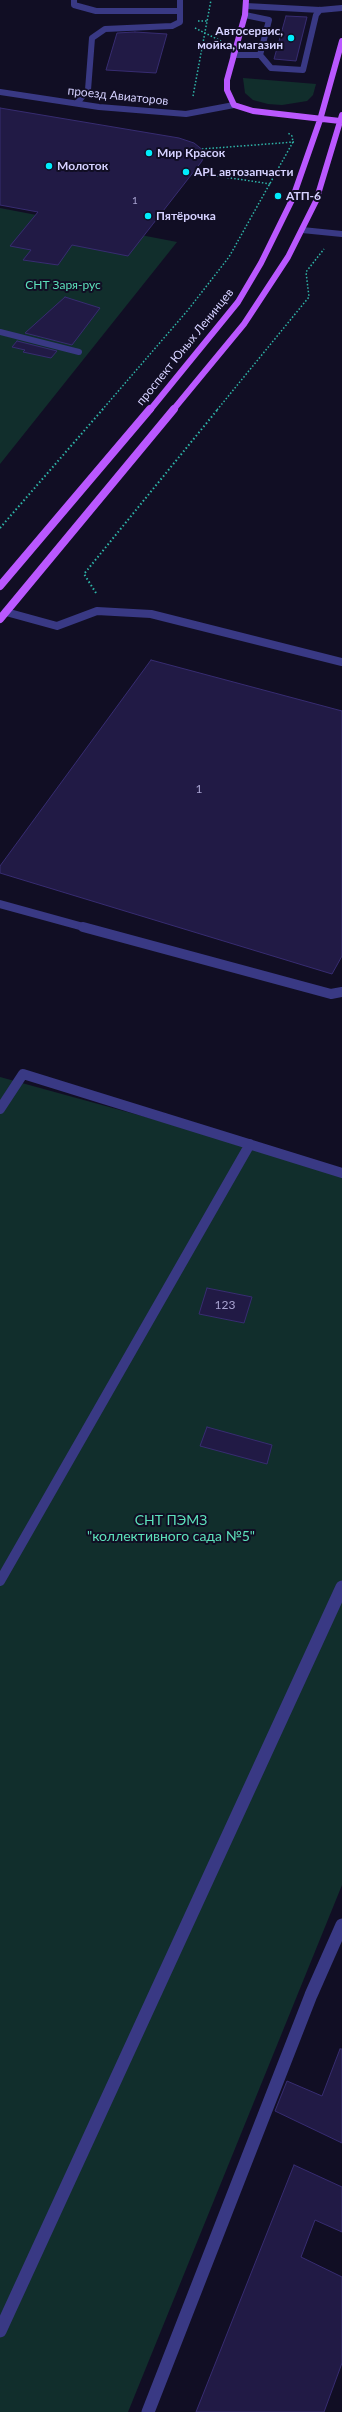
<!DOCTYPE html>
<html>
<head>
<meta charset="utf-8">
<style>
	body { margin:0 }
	canvas { display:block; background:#110e24 }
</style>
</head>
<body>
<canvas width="342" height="2412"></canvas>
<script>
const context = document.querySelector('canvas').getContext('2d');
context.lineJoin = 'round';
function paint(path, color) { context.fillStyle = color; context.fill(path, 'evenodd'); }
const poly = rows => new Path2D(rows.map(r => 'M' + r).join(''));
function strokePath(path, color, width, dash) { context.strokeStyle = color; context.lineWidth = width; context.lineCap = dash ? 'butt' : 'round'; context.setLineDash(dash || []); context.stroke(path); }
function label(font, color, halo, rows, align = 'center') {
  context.font = font + ' Lato,sans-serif'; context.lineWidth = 4; context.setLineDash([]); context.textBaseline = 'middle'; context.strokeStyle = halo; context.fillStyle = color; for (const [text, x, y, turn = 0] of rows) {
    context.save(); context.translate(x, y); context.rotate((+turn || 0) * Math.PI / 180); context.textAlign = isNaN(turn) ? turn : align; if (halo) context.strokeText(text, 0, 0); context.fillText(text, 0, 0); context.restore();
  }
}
paint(poly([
	[243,78,316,84,313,95,307,101,282,105,268,104,253,100,245,93],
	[0,208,177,242,0,464],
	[0,1077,342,1171,342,1885,128,2412,0,2412]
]), '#112e2c');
const building = poly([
	[286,16,307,17,296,61,274,59,286,16],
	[135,32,167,34,156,73,106,70,117,33,135,32],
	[0,108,179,138,194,143,204,151,202,161,128,256,72,245,58,265,23,260,31,250,10,246,38,212,0,205,0,108],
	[65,297,100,308,72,345,25,333,65,297],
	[17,341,57,351,51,358,23,352,25,350,12,347,17,341],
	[151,660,342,711,342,956,332,974,0,873,0,866,151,660],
	[207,1288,252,1297,244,1323,199,1314,207,1288],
	[207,1427,272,1445,267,1464,200,1446,207,1427],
	[340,2049,342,2049,342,2143,275,2111,287,2081,322,2096,340,2049],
	[294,2165,342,2187,342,2232,315,2220,301,2257,342,2277,342,2363,324,2412,196,2412,294,2165]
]);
paint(building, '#211a45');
strokePath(building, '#372c71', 1);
strokePath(poly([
	[198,21,207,21],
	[195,28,221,41],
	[203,44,220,45],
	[193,96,211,0],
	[202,149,294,142],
	[203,174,271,184],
	[102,410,188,310,229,257,293,142,292,136,288,133],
	[217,410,309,297,306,272,324,249]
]), '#2eb6a9', 1.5, [1.5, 2]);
strokePath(poly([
	[0,528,103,409],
	[96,593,84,574,218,409]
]), '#2eb6a9', 2, [1.5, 2.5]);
strokePath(poly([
	[74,0,74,5,96,11,180,11],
	[246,6,320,10,342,8],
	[233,55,260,55,269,20,245,15],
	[260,55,271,68,303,70,316,15,320,10],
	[0,92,99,107,186,114,234,105],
	[77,103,88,90,92,38,105,29,172,26,180,22,180,0],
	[302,230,342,234],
	[0,332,79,352]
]), '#393984', 6);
strokePath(poly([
	[6,612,57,626,97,611,151,614,342,662],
	[0,904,87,928]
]), '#393984', 8);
strokePath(poly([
	[83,927,331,994,342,992],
	[0,1109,23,1074,342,1173],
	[0,1581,250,1144]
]), '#393984', 10);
strokePath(poly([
	[0,2331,342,1587],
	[148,2412,311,1995,342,1925]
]), '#393984', 13);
strokePath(poly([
	[246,0,245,15,227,80,227,90,234,105,253,111,340,121],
	[150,410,238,302,261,263,292,200,320,120,342,41],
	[173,410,244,324,288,257,316,201,342,115]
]), '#ba58ff', 6);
strokePath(poly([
	[0,586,150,409],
	[0,619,174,409]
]), '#ba58ff', 8);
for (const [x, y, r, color] of [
	[291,38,4,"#00edfc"],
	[149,153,4,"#00edfc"],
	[49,166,4,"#00edfc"],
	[186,172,4,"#00edfc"],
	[278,196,4,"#00edfc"],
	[148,216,4,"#00edfc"]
]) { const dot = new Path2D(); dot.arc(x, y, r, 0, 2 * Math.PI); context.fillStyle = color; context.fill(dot); strokePath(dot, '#110e24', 1.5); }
label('10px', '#a8a3d0', null, [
	["1",135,201]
]);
label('bold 12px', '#d5d1ff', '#110e24', [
	["Автосервис,",283,31,"right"],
	["мойка, магазин",283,45,"right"],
	["Мир Красок",157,153],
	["Молоток",57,166],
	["APL автозапчасти",194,172],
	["АТП-6",286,196],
	["Пятёрочка",156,216]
], 'left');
label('12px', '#d5d1ff', '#110e24', [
	["проезд Авиаторов",118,96,6],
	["проспект Юных Ленинцев",185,347,-51]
]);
label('12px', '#5ce0ba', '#110e24', [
	["СНТ Заря-рус",63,285]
]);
label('12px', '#a8a3d0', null, [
	["1",199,789],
	["123",225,1305]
]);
label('14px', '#5ce0ba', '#110e24', [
	["СНТ ПЭМЗ",171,1520],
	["\"коллективного сада №5\"",171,1536]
]);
</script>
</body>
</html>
